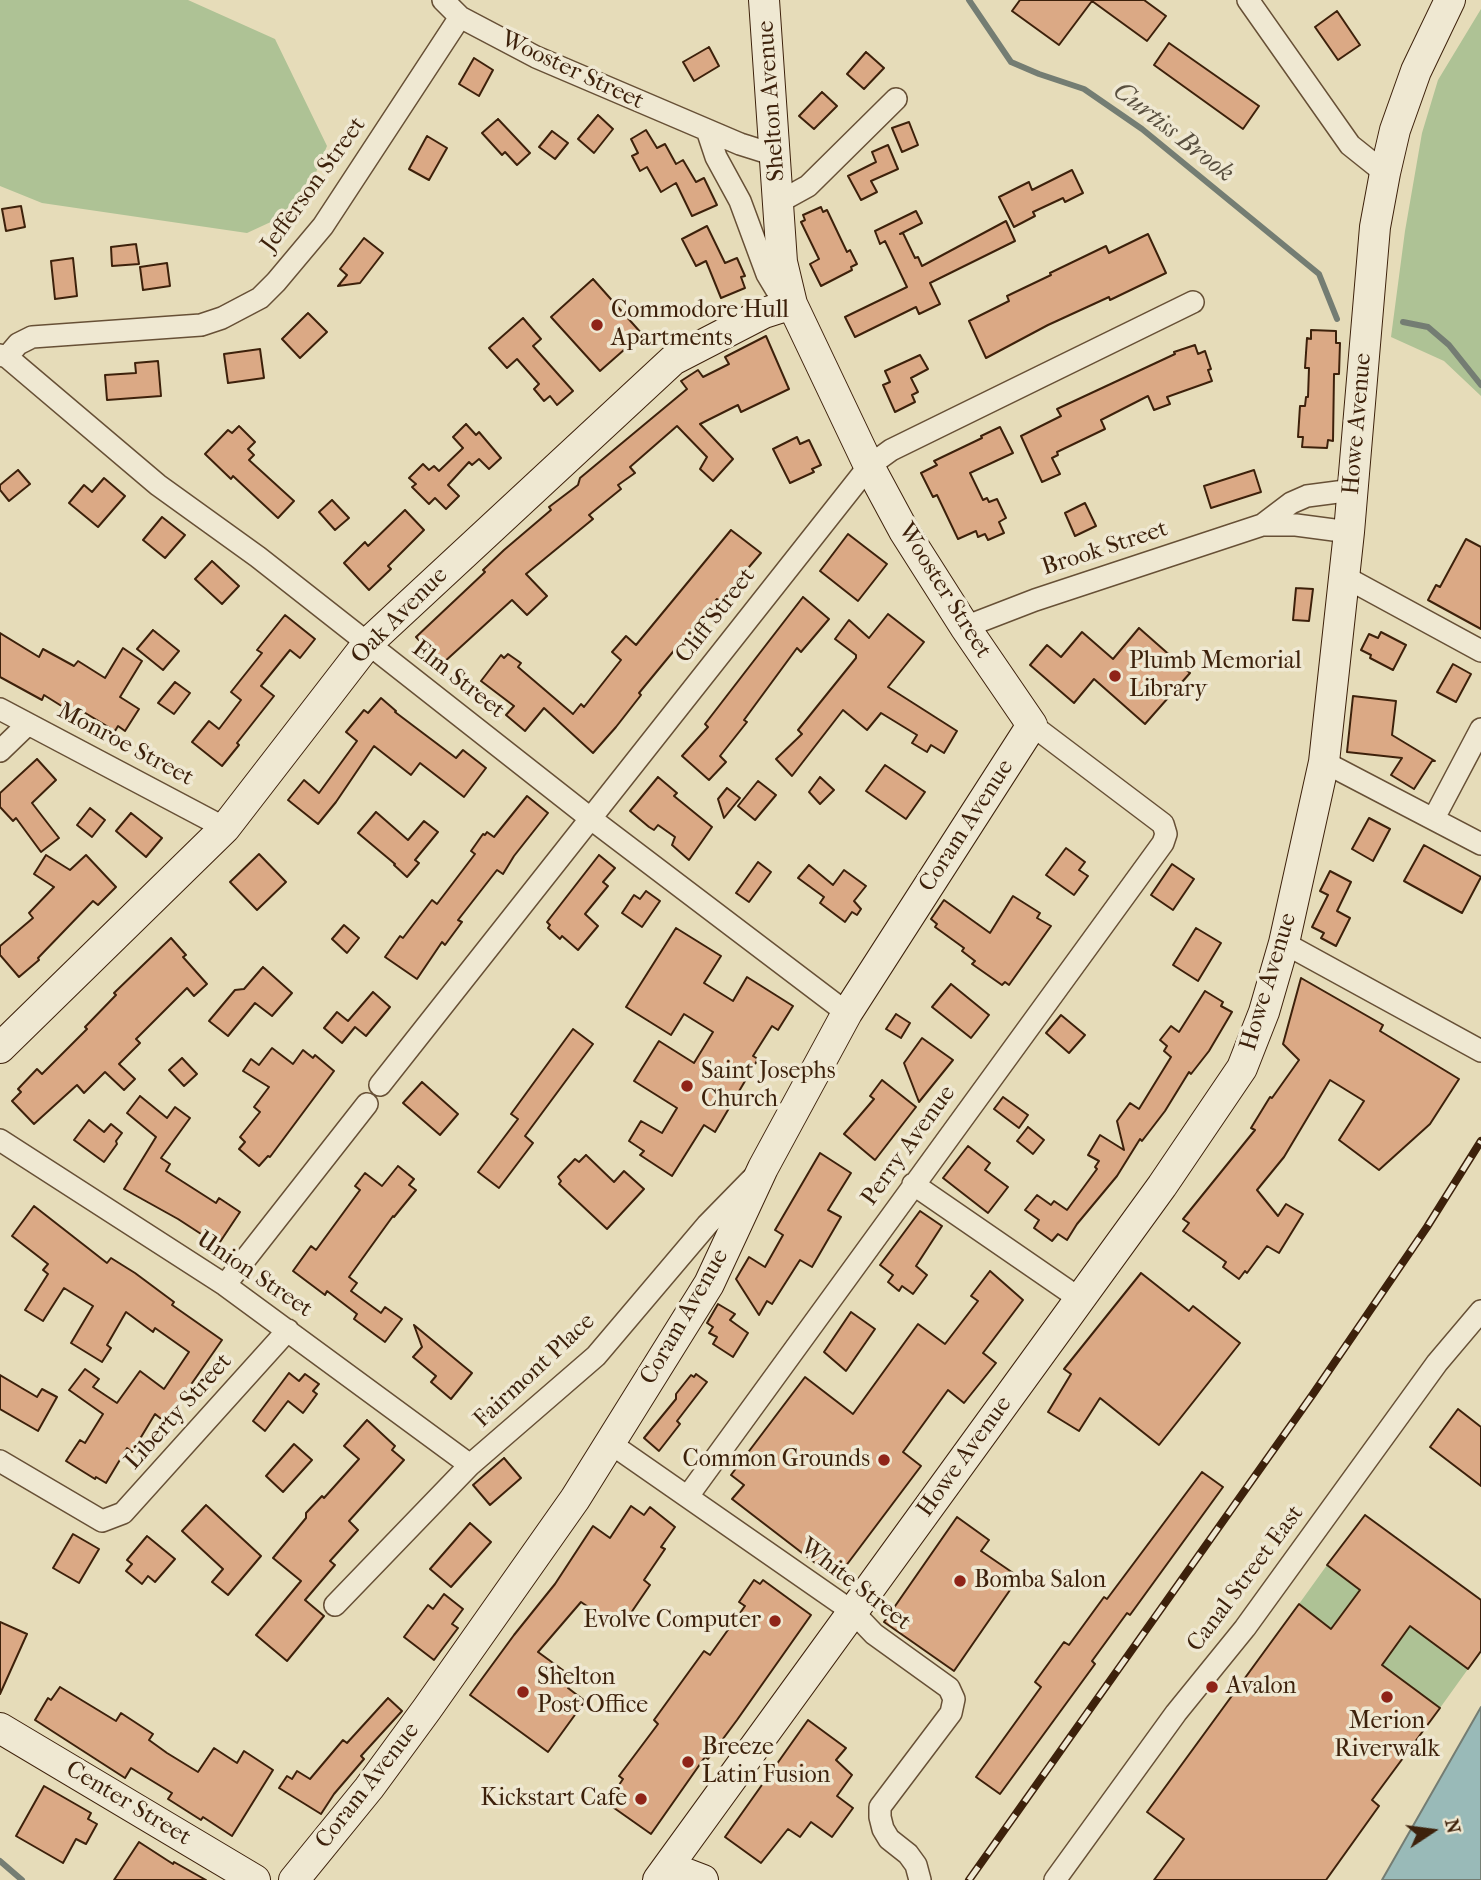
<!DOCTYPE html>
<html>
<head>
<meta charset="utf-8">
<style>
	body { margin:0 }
	#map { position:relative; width:1481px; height:1880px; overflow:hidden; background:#e6dcb9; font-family:"IM FELL French Canon",serif }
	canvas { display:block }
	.north { position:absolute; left:1397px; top:1796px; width:70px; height:70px; -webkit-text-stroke:5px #efe8d2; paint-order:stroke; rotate:77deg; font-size:19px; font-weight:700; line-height:28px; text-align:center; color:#3d210b }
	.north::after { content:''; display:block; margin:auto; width:24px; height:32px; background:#3d210b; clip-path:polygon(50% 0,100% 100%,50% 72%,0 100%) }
</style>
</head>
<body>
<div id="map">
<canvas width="1481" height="1880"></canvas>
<div class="north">N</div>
</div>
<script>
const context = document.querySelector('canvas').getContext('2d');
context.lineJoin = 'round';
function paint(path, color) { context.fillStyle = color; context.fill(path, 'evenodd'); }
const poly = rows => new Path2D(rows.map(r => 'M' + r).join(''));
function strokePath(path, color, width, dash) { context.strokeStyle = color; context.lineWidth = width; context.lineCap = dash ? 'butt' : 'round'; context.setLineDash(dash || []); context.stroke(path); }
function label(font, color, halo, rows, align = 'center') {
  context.font = font + ' "IM FELL French Canon",serif'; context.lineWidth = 7; context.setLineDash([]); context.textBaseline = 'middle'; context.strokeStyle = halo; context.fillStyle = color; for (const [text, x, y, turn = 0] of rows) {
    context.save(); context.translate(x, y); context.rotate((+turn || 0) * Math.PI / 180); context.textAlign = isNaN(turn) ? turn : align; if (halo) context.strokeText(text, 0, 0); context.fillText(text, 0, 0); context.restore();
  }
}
paint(poly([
	[0,0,188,0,275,39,327,146,301,208,247,233,42,203,0,186],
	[1481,9,1481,396,1444,361,1391,337,1405,231,1422,133,1438,80],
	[1327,1565,1360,1590,1331,1629,1299,1604],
	[1410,1626,1468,1669,1440,1708,1382,1665]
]), '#aec295');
const water = poly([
	[1481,1707,1481,1880,1382,1880,1481,1707]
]);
paint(water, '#99bab8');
strokePath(water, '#747d73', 2);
strokePath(poly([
	[969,0,1011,62,1039,74,1084,89,1142,129,1319,274,1337,319],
	[1403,322,1428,327,1449,345,1481,385],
	[0,1861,22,1880]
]), '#747d73', 6);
const building = poly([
	[1020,0,1144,0,1166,16,1147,41,1092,1,1059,45,1012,11,1020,0],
	[1337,11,1360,45,1338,60,1315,27,1337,11],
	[1169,43,1259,106,1243,129,1154,65,1169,43],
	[709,47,719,66,694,81,683,62,709,47],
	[866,52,884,68,864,89,847,74,866,52],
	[474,58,493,70,479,96,459,84,474,58],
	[822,92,837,106,814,129,799,116,822,92],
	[598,115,613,129,594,153,578,139,598,115],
	[498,119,530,153,517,165,505,152,502,155,482,133,498,119],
	[909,122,918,145,902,152,892,128,909,122],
	[646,130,657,148,665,144,676,164,683,160,696,182,704,178,717,205,692,216,676,183,661,192,647,167,640,171,632,156,638,153,631,139,646,130],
	[552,131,568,143,555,159,539,147,552,131],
	[427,136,447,148,429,180,409,169,427,136],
	[888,145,898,169,871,181,877,192,861,200,848,176,876,162,872,152,888,145],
	[1072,170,1083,193,1065,202,1063,198,1033,212,1035,216,1014,227,999,197,1029,182,1032,190,1072,170],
	[21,206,25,227,6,231,2,209,21,206],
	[821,207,823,212,827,210,847,252,850,250,857,264,851,267,852,270,821,286,810,264,819,259,801,222,805,220,803,215,821,207],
	[916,211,922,223,900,234,903,233,915,258,918,257,922,266,1006,221,1015,241,930,283,940,304,919,314,916,307,855,337,845,317,907,287,885,241,880,244,875,231,916,211],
	[707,226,725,263,737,258,745,276,741,277,745,288,721,298,706,261,696,266,682,239,707,226],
	[1148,234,1166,273,1110,300,1109,297,1048,325,986,358,969,321,1009,301,1007,296,1051,275,1050,273,1106,246,1109,253,1148,234],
	[364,238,383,253,360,283,338,286,347,275,340,269,364,238],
	[136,244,139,264,112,266,111,247,136,244],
	[73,258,77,296,55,299,51,261,73,258],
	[167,263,170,286,143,290,140,267,167,263],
	[593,279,642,334,600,371,551,317,593,279],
	[308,313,327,332,300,358,282,339,308,313],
	[523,318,541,339,533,346,573,391,557,405,550,396,544,401,534,389,539,384,517,359,507,368,489,348,523,318],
	[1311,330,1336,331,1336,343,1340,343,1339,374,1334,374,1333,441,1328,440,1327,448,1302,447,1303,437,1298,437,1300,406,1305,406,1306,397,1308,397,1309,368,1305,368,1307,338,1311,339,1311,330],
	[766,336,789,389,741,412,738,405,700,424,733,459,713,481,700,469,707,457,677,426,630,467,635,473,618,485,621,489,589,515,593,519,526,574,547,596,527,615,512,600,442,664,416,637,485,572,483,570,504,550,551,510,549,507,578,485,580,478,687,389,681,381,698,370,703,377,729,364,725,357,766,336],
	[1195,345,1198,354,1205,351,1211,369,1208,370,1212,381,1167,397,1170,404,1154,410,1148,396,1101,420,1105,429,1057,452,1058,455,1052,458,1060,474,1042,482,1021,436,1061,416,1057,409,1175,354,1174,352,1195,345],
	[260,349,264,378,228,383,224,354,260,349],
	[920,355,928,369,911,378,918,392,912,395,915,402,895,412,883,385,890,382,885,371,920,355],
	[158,361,161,396,107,400,105,375,136,373,135,363,158,361],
	[466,424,476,435,479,432,501,458,489,469,479,459,472,465,469,462,448,485,459,496,446,509,435,498,429,504,412,487,416,484,409,478,423,464,429,470,434,466,439,471,463,448,453,437,466,424],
	[239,426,255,442,248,449,254,455,249,460,294,501,278,518,233,476,231,479,205,454,228,430,232,433,239,426],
	[1000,427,1013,453,970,473,983,500,987,498,989,502,997,499,1006,518,999,522,1004,533,988,540,985,534,978,537,976,531,958,539,937,495,933,497,921,473,937,465,934,461,982,438,981,436,1000,427],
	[797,437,800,444,809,440,821,465,812,469,814,472,790,483,773,449,797,437],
	[18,470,30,484,9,501,0,490,0,485,18,470],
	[1254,470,1261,492,1211,508,1204,486,1254,470],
	[104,478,125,496,98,527,69,503,84,485,92,492,104,478],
	[332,500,349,518,335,530,319,512,332,500],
	[1085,503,1096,526,1075,536,1065,513,1085,503],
	[405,510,424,530,388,566,391,569,369,590,344,563,365,542,368,546,405,510],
	[162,517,185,535,165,558,143,540,162,517],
	[731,530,761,553,720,601,717,599,691,630,639,693,641,695,616,727,593,753,544,708,525,731,506,715,514,706,481,681,501,655,504,658,508,654,521,663,518,667,573,714,581,704,584,707,621,660,612,652,626,636,636,645,731,530],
	[848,534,887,564,858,601,820,571,848,534],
	[1466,539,1481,547,1481,629,1428,600,1436,585,1440,587,1466,539],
	[212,561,239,586,222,604,195,579,212,561],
	[1296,588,1313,589,1309,621,1293,620,1296,588],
	[803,597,829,619,801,652,797,648,744,720,747,722,720,756,726,762,709,780,682,756,708,727,705,724,803,597],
	[888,614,924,642,888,687,957,731,944,753,931,745,927,752,912,743,917,735,881,713,867,730,843,710,792,776,776,759,802,734,798,730,856,658,856,655,835,639,849,620,869,638,888,614],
	[285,615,315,639,300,658,290,650,261,686,274,696,237,743,239,745,222,766,192,742,209,721,219,729,241,700,231,692,262,653,257,650,285,615],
	[1139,628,1190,673,1145,724,1094,679,1074,703,1030,665,1047,645,1061,657,1082,632,1113,659,1139,628],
	[153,630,179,651,163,670,137,649,153,630],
	[1381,632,1406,645,1393,670,1370,658,1371,655,1361,650,1369,634,1378,638,1381,632],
	[0,633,39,657,43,649,74,666,78,661,105,678,123,648,142,661,120,697,139,709,125,731,118,726,115,731,82,711,79,717,44,695,42,700,0,677,0,633],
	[1453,664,1471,674,1456,702,1437,692,1453,664],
	[175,682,190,693,174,714,158,703,175,682],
	[1353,696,1396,701,1392,735,1435,761,1432,761,1414,789,1391,775,1402,758,1347,752,1353,696],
	[381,698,396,711,395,712,456,758,463,750,486,768,464,797,420,763,411,775,374,746,336,802,318,824,288,800,304,780,319,793,357,741,346,732,364,710,368,713,381,698],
	[37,759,56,780,32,803,59,838,41,852,16,818,13,821,0,807,0,793,37,759],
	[885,765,925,792,906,819,866,791,885,765],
	[658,777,677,793,674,796,712,827,689,860,672,845,675,837,658,825,654,830,649,827,630,811,658,777],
	[820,777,834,790,820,804,809,792,820,777],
	[758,781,776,795,755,820,738,806,758,781],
	[727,788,740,798,724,818,718,799,727,788],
	[527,796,548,813,514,856,503,874,497,870,458,920,462,922,445,945,442,942,417,979,385,957,400,936,403,938,432,900,437,904,475,854,471,851,483,834,485,835,487,832,494,837,527,796],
	[90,808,105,820,92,837,77,825,90,808],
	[376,812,408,840,424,821,438,832,415,860,419,863,407,877,394,865,395,864,358,833,376,812],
	[131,813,162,838,146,857,116,831,131,813],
	[1369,818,1390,829,1373,861,1352,849,1369,818],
	[1424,845,1481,877,1462,913,1404,881,1424,845],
	[1066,848,1085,862,1079,870,1088,876,1074,895,1046,875,1066,848],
	[259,854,286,882,257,910,230,882,259,854],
	[46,855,70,870,86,855,116,887,98,905,93,901,38,958,39,960,19,977,0,955,0,946,33,918,29,913,54,887,34,874,46,855],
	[599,855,615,868,603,882,608,886,585,914,598,926,578,950,562,936,560,939,548,928,550,925,547,922,599,855],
	[758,862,771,872,749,902,736,893,758,862],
	[1172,864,1194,879,1173,910,1151,895,1172,864],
	[809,865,833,885,844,870,866,886,854,901,861,909,857,915,852,912,845,922,820,903,824,897,798,878,809,865],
	[1330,871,1351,882,1337,911,1350,918,1336,946,1321,938,1324,933,1312,927,1328,895,1320,891,1330,871],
	[646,891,660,901,642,927,622,913,634,895,640,899,646,891],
	[1013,896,1040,913,1037,918,1051,926,1009,985,1005,982,1002,985,972,964,975,961,962,951,964,948,935,927,937,924,931,919,944,900,990,933,1013,896],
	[344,925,359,938,347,953,332,939,344,925],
	[676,928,721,956,704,983,733,1001,747,977,793,1006,778,1030,772,1026,753,1056,758,1059,715,1132,704,1125,672,1176,640,1155,644,1151,629,1141,641,1121,662,1133,677,1108,634,1081,659,1041,694,1063,713,1032,684,1014,671,1035,626,1007,676,928],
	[1196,928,1221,943,1198,981,1173,965,1196,928],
	[171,938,186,955,183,957,207,984,194,996,187,988,136,1039,140,1043,119,1064,135,1079,124,1090,105,1072,84,1093,77,1085,34,1124,12,1101,21,1092,18,1089,37,1069,42,1074,87,1029,85,1027,116,995,114,993,171,938],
	[263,967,292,993,272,1016,255,1003,228,1036,209,1021,235,990,244,989,263,967],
	[1301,978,1383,1025,1380,1031,1459,1079,1430,1124,1379,1170,1339,1140,1364,1101,1330,1080,1284,1157,1257,1190,1278,1216,1286,1204,1303,1214,1279,1253,1267,1246,1247,1273,1245,1271,1239,1279,1223,1267,1226,1262,1183,1231,1189,1223,1183,1219,1255,1130,1251,1128,1270,1097,1272,1098,1299,1060,1283,1044,1301,978],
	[951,984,989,1015,971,1038,932,1007,951,984],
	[1205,991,1223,1002,1221,1006,1232,1012,1209,1051,1191,1074,1189,1072,1165,1111,1142,1141,1140,1139,1117,1176,1077,1224,1067,1240,1058,1234,1052,1241,1034,1228,1039,1220,1025,1210,1037,1195,1051,1205,1054,1201,1067,1210,1097,1169,1095,1167,1099,1161,1088,1155,1100,1135,1124,1150,1117,1121,1130,1103,1139,1109,1171,1057,1164,1051,1167,1046,1160,1040,1171,1026,1179,1032,1205,991],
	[373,992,390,1007,366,1036,355,1027,342,1043,324,1028,337,1012,348,1021,373,992],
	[896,1014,910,1023,901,1038,886,1029,896,1014],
	[1061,1015,1085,1035,1069,1053,1046,1033,1061,1015],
	[573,1029,593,1044,525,1136,533,1143,499,1188,478,1172,518,1119,511,1114,573,1029],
	[922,1038,953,1060,919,1102,904,1063,922,1038],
	[272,1048,293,1064,303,1050,313,1058,315,1055,334,1071,270,1157,268,1156,259,1166,239,1149,245,1142,240,1137,260,1112,254,1107,269,1087,243,1071,251,1059,259,1065,272,1048],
	[182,1058,197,1074,184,1086,169,1070,182,1058],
	[882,1080,916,1107,875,1160,844,1134,874,1099,870,1096,882,1080],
	[422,1082,458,1114,440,1135,403,1103,422,1082],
	[140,1096,167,1118,175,1107,190,1118,161,1158,170,1164,166,1171,216,1203,219,1198,240,1212,218,1245,178,1219,124,1189,156,1137,127,1113,140,1096],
	[1003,1097,1028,1115,1019,1128,994,1109,1003,1097],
	[89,1120,104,1132,111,1124,122,1133,116,1141,117,1144,104,1162,74,1140,89,1120],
	[1028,1127,1044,1140,1033,1154,1017,1141,1028,1127],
	[968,1146,990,1163,985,1170,1008,1187,988,1213,943,1178,968,1146],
	[820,1153,851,1173,828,1210,841,1217,812,1267,800,1260,772,1304,767,1301,759,1315,736,1279,749,1257,765,1267,783,1235,775,1230,820,1153],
	[586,1155,614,1182,624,1171,644,1189,607,1229,559,1184,561,1181,558,1177,575,1159,579,1162,586,1155],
	[398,1166,414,1179,409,1185,416,1190,394,1217,393,1216,349,1277,357,1283,351,1291,381,1313,385,1307,402,1319,385,1342,354,1319,357,1314,327,1291,325,1295,293,1271,311,1246,316,1250,360,1190,355,1186,365,1173,382,1186,398,1166],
	[34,1206,107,1263,111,1258,135,1273,174,1302,172,1305,222,1340,165,1422,155,1414,132,1452,127,1448,106,1483,96,1477,95,1479,66,1461,80,1440,85,1443,103,1414,69,1390,85,1369,99,1379,93,1387,117,1403,140,1371,164,1389,189,1352,155,1328,153,1332,126,1312,107,1345,111,1348,102,1362,71,1343,93,1306,64,1288,43,1321,25,1310,48,1274,43,1270,48,1264,12,1236,34,1206],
	[920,1211,942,1226,916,1266,927,1275,913,1294,902,1286,899,1291,888,1282,893,1275,880,1265,920,1211],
	[990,1271,1023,1300,983,1353,996,1363,964,1403,948,1390,903,1452,921,1466,836,1579,732,1499,744,1485,731,1475,805,1377,853,1414,918,1324,945,1344,978,1301,971,1296,990,1271],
	[1141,1273,1189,1311,1193,1306,1240,1343,1159,1445,1100,1398,1079,1431,1048,1412,1071,1374,1064,1369,1141,1273],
	[718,1304,735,1314,730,1320,748,1333,733,1357,713,1344,717,1337,709,1333,713,1327,707,1323,718,1304],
	[851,1312,875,1329,846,1371,824,1352,851,1312],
	[414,1325,472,1373,451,1399,431,1382,436,1376,413,1357,422,1347,414,1325],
	[289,1373,299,1381,305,1374,319,1384,313,1391,317,1394,303,1413,288,1401,265,1431,253,1421,289,1373],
	[696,1374,707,1382,677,1421,680,1424,659,1451,644,1438,676,1399,676,1394,691,1375,694,1377,696,1374],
	[0,1375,37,1397,42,1389,57,1397,38,1431,0,1409,0,1375],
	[1458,1409,1481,1427,1481,1486,1430,1447,1458,1409],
	[367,1420,395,1446,392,1450,404,1460,349,1521,358,1530,330,1561,335,1565,305,1600,324,1616,287,1661,256,1635,301,1581,273,1558,306,1518,306,1513,322,1496,324,1498,359,1459,344,1446,367,1420],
	[294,1444,312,1460,283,1492,266,1476,294,1444],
	[504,1458,521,1478,490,1505,473,1485,504,1458],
	[1202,1472,1223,1487,1130,1615,1127,1613,1092,1661,1095,1664,1000,1794,976,1777,1041,1687,1035,1682,1064,1642,1069,1645,1104,1597,1107,1599,1202,1472],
	[206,1505,261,1556,228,1595,212,1582,223,1569,182,1531,206,1505],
	[631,1506,644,1515,650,1507,675,1527,661,1547,665,1549,644,1580,650,1585,620,1629,581,1602,538,1652,575,1679,568,1688,585,1701,548,1752,470,1695,514,1635,555,1584,593,1526,610,1538,631,1506],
	[1365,1515,1481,1600,1481,1651,1468,1669,1410,1626,1382,1665,1440,1708,1372,1800,1379,1806,1326,1880,1154,1880,1184,1839,1147,1812,1299,1604,1331,1629,1360,1590,1327,1565,1365,1515],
	[957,1517,989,1540,981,1551,1019,1577,954,1671,884,1622,957,1517],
	[470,1523,491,1542,451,1587,430,1569,470,1523],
	[73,1534,99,1549,79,1583,53,1568,73,1534],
	[147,1536,175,1559,155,1582,148,1576,142,1584,126,1571,132,1564,127,1560,147,1536],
	[754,1580,760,1584,763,1580,811,1615,737,1720,708,1759,705,1757,651,1834,607,1803,623,1779,619,1776,658,1724,654,1720,704,1651,710,1655,745,1606,739,1602,754,1580],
	[444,1594,463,1609,452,1624,458,1628,434,1660,404,1637,428,1605,433,1609,444,1594],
	[0,1622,27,1634,0,1694,0,1622],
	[60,1687,116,1721,121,1713,153,1734,149,1740,167,1753,198,1772,214,1748,237,1763,244,1751,273,1770,232,1836,203,1817,201,1820,168,1799,172,1793,131,1768,125,1778,35,1720,48,1698,51,1700,60,1687],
	[388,1698,402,1711,361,1756,364,1759,334,1794,321,1814,279,1788,287,1776,292,1779,297,1771,310,1779,343,1740,347,1743,388,1698],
	[808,1720,846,1748,836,1760,852,1775,837,1796,853,1808,832,1837,811,1822,800,1837,788,1829,761,1863,725,1837,808,1720],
	[44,1786,91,1813,88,1819,97,1824,86,1844,76,1839,63,1863,16,1836,44,1786],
	[139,1842,173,1864,174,1862,206,1880,114,1880,139,1842]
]);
paint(building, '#dba985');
strokePath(building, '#3d210b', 2);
const street = poly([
	[443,0,460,17,536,57,740,144,775,155],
	[1248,0,1350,145,1385,173],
	[707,130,716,157,740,201,767,274,776,289,788,300],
	[779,202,808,186,896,99],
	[0,355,7,357,158,485,258,557,590,818,847,1013],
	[7,357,18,344,32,337,201,325,222,318,260,298,276,282,323,226,460,17],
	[1262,525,1291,503,1307,496,1353,490],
	[1345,577,1481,651],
	[965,627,1035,600,1262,525,1296,525,1349,532],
	[0,709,225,828],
	[0,751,28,724],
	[1324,762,1481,844],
	[1434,818,1481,729],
	[1284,943,1481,1051],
	[380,1085,869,466,891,450,1193,302],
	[0,1140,225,1285,470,1465],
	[913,1184,1080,1299],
	[225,1285,367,1104],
	[610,1443,853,1612,874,1634,949,1688,954,1699,951,1713,880,1807,880,1817,883,1829,889,1839,908,1854,916,1865,920,1880],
	[0,1461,102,1521,123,1513,288,1330],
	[688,1496,1163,843,1166,834,1163,824,1032,725],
	[335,1605,470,1465,596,1356,707,1225,752,1179],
	[1055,1880,1176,1713,1245,1628,1437,1363,1481,1311]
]);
const secondary = poly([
	[0,1048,225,828,368,643,673,360,764,313,792,304],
	[0,1728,255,1880],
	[669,1867,703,1880],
	[294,1880,369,1788,427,1709,575,1499,709,1284,763,1168,847,1013,1032,725,965,627,904,531,869,466,792,304,782,262,764,0],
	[658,1880,1162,1186,1242,1068,1264,1012,1284,943,1324,762,1349,532,1375,227,1385,173,1395,130,1416,71,1450,0]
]);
strokePath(street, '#675036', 24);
strokePath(secondary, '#3d210b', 32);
strokePath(street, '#efe8d2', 21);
strokePath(secondary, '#efe8d2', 30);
const rail = poly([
	[969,1880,1313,1394,1427,1227,1481,1141]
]);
strokePath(rail, '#3d210b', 8);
strokePath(rail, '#efe8d2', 5, [16]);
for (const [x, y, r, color] of [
	[597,325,7,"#8f2418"],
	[1115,676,7,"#8f2418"],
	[687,1086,7,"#8f2418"],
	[884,1460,7,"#8f2418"],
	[960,1581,7,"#8f2418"],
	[775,1621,7,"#8f2418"],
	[1212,1687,7,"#8f2418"],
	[523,1692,7,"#8f2418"],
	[1387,1697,7,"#8f2418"],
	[688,1762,7,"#8f2418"],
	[641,1799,7,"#8f2418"]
]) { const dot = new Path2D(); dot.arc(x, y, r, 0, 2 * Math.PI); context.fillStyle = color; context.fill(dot); strokePath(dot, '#efe8d2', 2.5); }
label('24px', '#3d210b', '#efe8d2', [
	["Wooster Street",572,71,25],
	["Shelton Avenue",772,101,-94],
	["Jefferson Street",314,185,-54],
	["Howe Avenue",1358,424,-85],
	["Brook Street",1105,549,-18],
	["Wooster Street",944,591,58],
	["Oak Avenue",400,616,-45],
	["Cliff Street",716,616,-52],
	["Elm Street",458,680,38],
	["Monroe Street",125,745,28],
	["Coram Avenue",967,826,-57],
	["Howe Avenue",1269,982,-73],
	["Perry Avenue",909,1146,-54],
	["Union Street",254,1275,34],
	["Coram Avenue",685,1317,-60],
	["Fairmont Place",535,1371,-43],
	["Liberty Street",179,1412,-48],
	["Howe Avenue",965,1457,-54],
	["Canal Street East",1246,1579,-53],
	["White Street",855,1585,38],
	["Coram Avenue",368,1786,-52],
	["Center Street",128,1804,31]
]);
label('24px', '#3d210b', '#efe8d2', [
	["Commodore Hull",611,311],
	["Apartments",611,339],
	["Plumb Memorial",1129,662],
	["Library",1129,690],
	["Saint Josephs",701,1072],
	["Church",701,1100],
	["Common Grounds",870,1460,"right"],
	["Bomba Salon",974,1581],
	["Evolve Computer",761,1621,"right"],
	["Shelton",537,1678],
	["Post Office",537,1706],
	["Avalon",1226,1687],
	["Merion",1387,1722,"center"],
	["Riverwalk",1387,1750,"center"],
	["Breeze",702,1748],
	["Latin Fusion",702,1776],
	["Kickstart Cafe",627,1799,"right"]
], 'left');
label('italic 26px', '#594f3f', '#efe8d2', [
	["Curtiss Brook",1173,133,38]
]);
</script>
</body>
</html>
